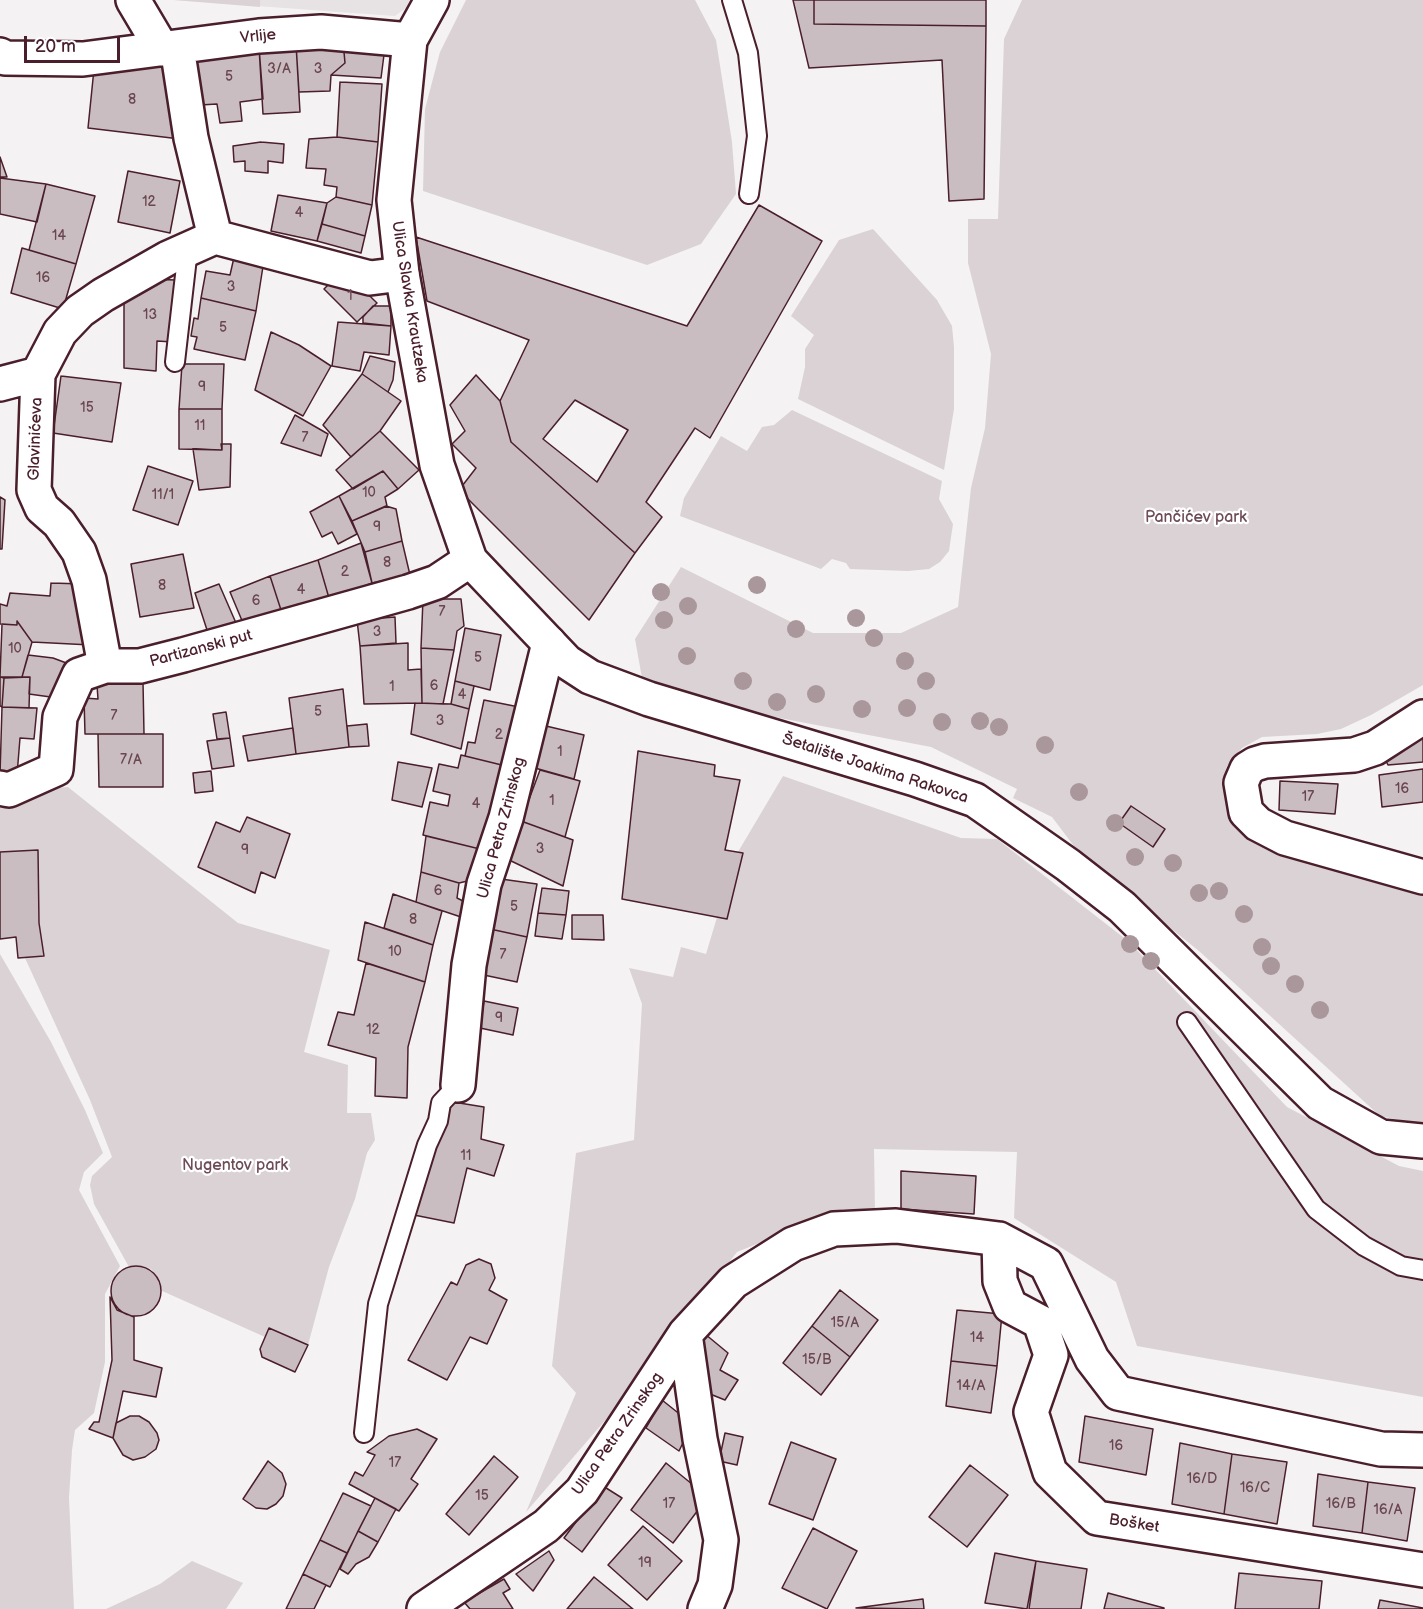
<!DOCTYPE html>
<html>
<head>
<meta charset="utf-8">
<style>
	body { margin:0 }
	#map { position:relative; width:1423px; height:1609px; overflow:hidden; background:#f4f2f2; font-family:"Balsamiq Sans",sans-serif }
	canvas { display:block }
	.scale { position:absolute; left:24px; top:36px; width:96px; height:27px; box-sizing:border-box; border:3px solid #4a1f2b; border-top:0; padding-left:8px; font-size:18px; line-height:21px; white-space:nowrap; color:#4a1f2b; -webkit-text-stroke:4px #fff; paint-order:stroke }
</style>
</head>
<body>
<div id="map">
<canvas width="1423" height="1609"></canvas>
<div class="scale">20 m</div>
</div>
<script>
const context = document.querySelector('canvas').getContext('2d');
context.lineJoin = 'round';
function paint(path, color) { context.fillStyle = color; context.fill(path, 'evenodd'); }
const poly = rows => new Path2D(rows.map(r => 'M' + r).join(''));
function strokePath(path, color, width, dash) { context.strokeStyle = color; context.lineWidth = width; context.lineCap = dash ? 'butt' : 'round'; context.setLineDash(dash || []); context.stroke(path); }
function label(font, color, halo, rows, align = 'center') {
  context.font = font + ' "Balsamiq Sans",sans-serif'; context.lineWidth = 4.5; context.setLineDash([]); context.textBaseline = 'middle'; context.strokeStyle = halo; context.fillStyle = color; for (const [text, x, y, turn = 0] of rows) {
    context.save(); context.translate(x, y); context.rotate((+turn || 0) * Math.PI / 180); context.textAlign = isNaN(turn) ? turn : align; if (halo) context.strokeText(text, 0, 0); context.fillText(text, 0, 0); context.restore();
  }
}
paint(poly([
	[174,0,410,0,406,8,395,16]
]), '#e7e2e3');
paint(poly([
	[174,0,260,0,260,7],
	[466,0,695,0,716,40,732,142,736,194,701,244,647,265,423,191,425,109,440,52],
	[1022,0,1423,0,1423,685,1371,715,1341,729,1317,734,1262,737,1242,748,1227,766,1223,787,1238,818,1423,880,1423,1125,1380,1116,1199,951,1083,858,1052,817,1013,798,1017,789,931,747,712,705,642,678,635,639,681,567,813,633,901,633,958,607,971,488,985,428,991,354,968,263,968,219,998,219,1004,39],
	[873,229,937,300,952,326,954,347,954,409,944,470,798,399,805,367,805,349,814,335,791,316,839,240],
	[792,410,942,481,939,499,953,524,949,551,940,562,929,569,908,571,850,569,846,563,832,559,821,569,680,516,684,498,721,436,747,451,762,427,774,425],
	[783,776,961,838,997,839,1128,941,1287,1107,1399,1166,1423,1171,1423,1397,1137,1346,1116,1282,1014,1218,1017,1152,874,1149,875,1212,843,1209,737,1252,627,1395,526,1512,576,1393,552,1366,576,1153,634,1140,642,1004,629,968,673,977,681,947,706,954,735,857],
	[68,787,238,923,330,950,304,1052,348,1065,347,1113,371,1113,375,1140,367,1153,355,1199,329,1267,308,1345,270,1328,265,1337,160,1290,158,1278,151,1269,141,1266,129,1267,94,1204,90,1185,92,1176,112,1157,90,1100,25,958,18,958,16,937,0,939,0,800,44,789],
	[0,954,51,1042,85,1110,103,1153,84,1172,79,1190,120,1266,105,1294,105,1362,94,1413,75,1430,72,1450,69,1498,74,1609,0,1609],
	[192,1561,243,1583,226,1609,106,1609,160,1584]
]), '#dbd2d5');
const building = poly([
	[793,0,814,0,814,24,986,26,984,199,949,201,942,60,809,68,793,0],
	[814,0,986,0,986,26,814,24,814,0],
	[343,41,345,63,331,75,330,91,299,92,296,44,343,41],
	[343,41,385,47,381,78,331,75,345,63,343,41],
	[296,44,300,112,263,114,259,47,296,44],
	[259,47,263,99,240,102,242,121,220,123,217,104,200,105,195,54,259,47],
	[165,60,180,139,88,128,94,69,122,71,122,63,165,60],
	[340,82,382,84,378,142,337,137,340,82],
	[337,137,378,142,372,205,336,197,337,187,324,185,326,169,306,168,309,139,337,137],
	[261,142,284,144,283,163,268,161,268,173,245,171,245,161,234,162,233,146,261,142],
	[0,157,7,177,0,177,0,157],
	[128,171,180,181,170,233,118,222,128,171],
	[0,178,46,184,37,222,0,214,0,178],
	[46,184,95,196,76,264,29,250,46,184],
	[278,195,327,203,317,241,271,231,278,195],
	[336,197,372,205,365,236,322,224,327,203,336,197],
	[759,205,822,241,710,438,695,428,646,502,662,517,635,553,511,442,500,401,529,340,427,301,416,237,687,326,759,205],
	[575,400,628,430,597,482,543,439,575,400],
	[322,224,365,236,361,253,317,241,322,224],
	[22,248,76,264,63,309,11,293,22,248],
	[235,253,264,260,256,311,201,298,206,271,230,275,235,253],
	[343,270,377,303,357,322,324,289,343,270],
	[138,279,177,280,173,342,157,341,156,371,124,368,124,289,138,279],
	[201,298,256,311,245,360,194,349,197,337,191,336,194,318,198,319,201,298],
	[373,306,391,306,391,326,363,323,363,317,373,306],
	[338,322,391,326,389,355,364,352,360,371,332,366,338,322],
	[271,332,299,345,331,366,303,416,255,390,271,332],
	[370,356,395,362,393,380,388,392,362,374,370,356],
	[182,364,224,364,222,409,179,409,182,364],
	[362,374,401,401,380,431,351,457,323,425,362,374],
	[476,375,500,401,511,442,635,553,589,620,459,490,476,468,452,444,465,431,450,405,476,375],
	[61,376,121,383,112,442,53,433,61,376],
	[179,409,222,409,222,450,179,449,179,409],
	[295,415,328,434,321,456,281,443,295,415],
	[380,431,419,470,398,489,383,471,353,489,336,470,380,431],
	[221,444,231,444,230,487,199,490,193,449,222,450,221,444],
	[148,466,193,481,178,525,133,510,148,466],
	[383,471,398,489,385,497,387,506,352,521,339,496,383,471],
	[339,496,357,534,338,544,332,532,322,537,310,512,339,496],
	[0,497,5,500,2,549,0,549,0,497],
	[386,506,396,509,402,541,365,552,352,521,386,506],
	[402,541,410,575,372,583,365,552,402,541],
	[361,543,372,583,352,591,354,597,331,605,318,560,361,543],
	[183,554,194,608,140,617,131,564,183,554],
	[318,560,331,605,301,611,299,604,281,610,270,576,318,560],
	[270,576,281,610,243,623,230,592,270,576],
	[51,583,83,584,91,645,32,642,17,621,17,625,0,624,0,604,7,606,10,593,50,596,51,583],
	[219,584,236,623,208,633,195,593,219,584],
	[423,599,461,599,464,626,457,631,454,650,421,648,423,599],
	[395,617,396,643,360,646,357,620,395,617],
	[17,621,32,642,22,677,0,677,2,624,17,625,17,621],
	[465,628,501,635,490,690,455,681,465,628],
	[408,643,408,670,421,669,422,703,364,704,360,646,408,643],
	[421,648,454,650,443,704,422,703,421,648],
	[28,655,53,658,69,664,58,698,29,694,30,677,22,677,28,655],
	[0,677,4,678,2,707,0,706,0,677],
	[30,677,29,708,2,707,4,678,30,677],
	[455,681,474,686,469,709,451,704,455,681],
	[143,682,144,734,85,734,84,698,98,699,97,685,143,682],
	[343,689,349,747,296,754,289,698,343,689],
	[484,700,519,707,514,768,465,756,468,742,475,743,484,700],
	[415,703,451,704,469,709,461,749,411,734,415,703],
	[2,707,37,708,34,739,20,738,17,775,0,775,2,707],
	[226,712,230,738,217,739,213,714,226,712],
	[367,724,369,746,349,747,347,726,367,724],
	[546,726,584,735,574,779,535,768,546,726],
	[293,728,296,754,248,761,243,736,293,728],
	[1423,733,1423,762,1388,765,1383,755,1423,733],
	[98,734,163,734,163,787,99,787,98,734],
	[230,738,234,766,212,769,207,741,230,738],
	[638,751,715,765,714,776,740,780,725,850,743,853,727,919,622,899,638,751],
	[461,755,514,768,492,852,423,835,430,802,448,806,450,795,433,791,439,764,458,768,461,755],
	[398,762,432,768,422,807,392,800,398,762],
	[1423,769,1423,802,1382,807,1379,775,1423,769],
	[540,770,580,781,565,837,521,821,540,770],
	[211,771,213,791,195,793,193,773,211,771],
	[1280,781,1338,784,1335,814,1279,810,1280,781],
	[1131,806,1165,829,1153,847,1119,823,1131,806],
	[247,817,290,834,275,878,261,872,255,893,198,867,216,822,240,832,247,817],
	[521,821,573,840,563,886,505,858,521,821],
	[426,836,480,849,472,880,459,883,421,872,426,836],
	[38,850,39,923,44,956,18,958,16,937,0,939,0,852,38,850],
	[421,872,459,883,457,898,465,902,461,917,416,902,421,872],
	[501,879,537,884,527,937,490,929,501,879],
	[542,888,569,891,566,915,538,913,542,888],
	[393,894,442,911,433,945,384,928,393,894],
	[538,913,566,915,562,939,535,936,538,913],
	[572,915,603,915,604,940,572,939,572,915],
	[365,922,433,945,425,982,358,960,365,922],
	[490,929,527,937,517,982,479,974,490,929],
	[366,963,425,982,408,1047,407,1098,375,1096,376,1058,328,1045,338,1012,354,1015,366,963],
	[484,1001,518,1008,513,1035,480,1028,484,1001],
	[447,1101,484,1107,481,1139,504,1145,494,1176,467,1168,454,1223,414,1215,447,1101],
	[901,1171,976,1176,974,1214,901,1209,901,1171],
	[479,1259,491,1264,495,1278,489,1290,507,1300,487,1344,470,1337,447,1380,408,1360,451,1282,457,1285,466,1265,479,1259],
	'111 1291a25 25 0 1 1 50 0a25 25 0 1 1-50 0Z',
	[840,1290,878,1320,850,1357,812,1326,840,1290],
	[110,1297,117,1310,134,1317,134,1360,162,1368,156,1397,123,1391,113,1438,89,1429,94,1422,99,1422,112,1360,110,1297],
	[957,1310,1002,1314,997,1366,951,1361,957,1310],
	[812,1326,850,1357,821,1395,783,1363,812,1326],
	[269,1328,308,1345,295,1372,262,1357,260,1349,269,1328],
	[705,1334,728,1353,720,1370,738,1380,725,1400,705,1392,693,1352,705,1334],
	[951,1361,997,1366,991,1413,946,1406,951,1361],
	[662,1400,692,1424,679,1451,646,1428,662,1400],
	[130,1416,139,1416,149,1422,157,1433,159,1440,156,1449,145,1457,133,1460,123,1455,113,1438,116,1423,130,1416],
	[1085,1416,1153,1429,1146,1475,1079,1462,1085,1416],
	[417,1429,437,1439,411,1479,418,1484,399,1511,349,1484,355,1472,363,1476,375,1455,367,1452,389,1436,417,1429],
	[725,1433,743,1437,737,1465,719,1461,725,1433],
	[791,1442,836,1459,813,1520,769,1504,791,1442],
	[1180,1443,1232,1454,1224,1514,1172,1504,1180,1443],
	[1232,1454,1287,1462,1277,1524,1224,1514,1232,1454],
	[494,1456,518,1477,469,1535,446,1514,494,1456],
	[268,1461,282,1473,286,1484,283,1496,276,1504,267,1509,256,1508,243,1499,268,1461],
	[666,1463,708,1497,673,1543,631,1510,666,1463],
	[970,1465,1008,1495,967,1547,929,1517,970,1465],
	[1318,1474,1368,1482,1362,1533,1313,1526,1318,1474],
	[1368,1482,1415,1488,1407,1541,1362,1533,1368,1482],
	[603,1486,622,1498,582,1552,564,1538,603,1486],
	[343,1493,371,1506,347,1553,320,1540,343,1493],
	[375,1498,396,1509,378,1542,358,1531,375,1498],
	[643,1526,682,1561,647,1600,608,1565,643,1526],
	[813,1528,857,1551,827,1609,782,1588,813,1528],
	[358,1531,378,1542,369,1557,356,1564,348,1574,340,1569,358,1531],
	[320,1540,347,1553,330,1587,303,1574,320,1540],
	[549,1551,554,1560,533,1591,516,1574,549,1551],
	[995,1553,1036,1561,1027,1609,985,1603,995,1553],
	[1036,1561,1087,1569,1081,1609,1029,1609,1036,1561],
	[1239,1573,1322,1581,1319,1609,1235,1609,1239,1573],
	[303,1574,326,1585,314,1609,286,1609,303,1574],
	[594,1577,633,1609,567,1609,594,1577],
	[504,1579,510,1589,503,1593,513,1609,470,1609,464,1602,504,1579],
	[1108,1593,1164,1608,1164,1609,1104,1609,1108,1593],
	[923,1599,924,1609,856,1608,923,1599],
	[1380,1600,1423,1608,1423,1609,1378,1609,1380,1600]
]);
paint(building, '#cabdc1');
strokePath(building, '#4a1f2b', 1.5);
const lane = poly([
	[732,0,748,53,757,136,749,194],
	[175,362,188,249],
	[1187,1022,1316,1209,1364,1246,1401,1266,1423,1270],
	[364,1433,378,1304,427,1145,438,1121,441,1103,458,1085]
]);
const street = poly([
	[133,0,162,49],
	[177,47,191,138,215,237],
	[0,55,5,58,83,59,259,36,321,32,410,40],
	[0,384,38,374],
	[105,666,89,580,79,552,59,523,42,508,34,490,38,374,60,332,80,311,103,295,168,258,215,237,370,278,402,274],
	[1423,717,1375,748,1354,755,1265,761,1255,764,1247,769,1241,783,1246,812,1258,824,1285,838,1423,877],
	[0,788,9,790,56,769,60,717,79,675,105,666,140,666,183,655,408,592,437,582,470,560],
	[458,1085,469,965,484,884,506,818,549,643],
	[999,1239,1000,1281,1010,1306,1040,1322,1051,1355,1031,1412,1050,1472,1097,1518,1423,1570],
	[685,1334,700,1439,721,1540,715,1585,705,1609],
	[424,1609,546,1526,582,1491,685,1334,733,1282,793,1244,834,1229,896,1226,999,1239,1046,1264,1092,1359,1118,1393,1381,1449,1423,1450]
]);
const secondary = poly([
	[432,0,410,40,394,200,402,274,437,465,470,560,567,662,590,677,649,699,915,779,975,800,1068,865,1122,907,1320,1103,1381,1137,1423,1141]
]);
strokePath(lane, '#4a1f2b', 22);
strokePath(street, '#4a1f2b', 38);
strokePath(secondary, '#4a1f2b', 38);
strokePath(lane, '#fff', 18);
strokePath(street, '#fff', 33);
strokePath(secondary, '#fff', 33);
context.fillStyle = '#aa979c';
for (const [x, y] of [
	[757,585],
	[661,592],
	[688,606],
	[856,618],
	[664,620],
	[796,629],
	[874,638],
	[687,656],
	[905,661],
	[743,681],
	[926,681],
	[816,694],
	[777,702],
	[907,708],
	[862,709],
	[980,721],
	[942,722],
	[999,727],
	[1045,745],
	[1079,792],
	[1115,823],
	[1135,857],
	[1173,863],
	[1219,891],
	[1199,893],
	[1244,914],
	[1130,944],
	[1262,947],
	[1151,961],
	[1271,966],
	[1295,984],
	[1320,1010]
]) { context.beginPath(); context.arc(x, y, 9, 0, 2 * Math.PI); context.fill(); }
label('14px', '#6a4650', null, [
	["3/A",279,69],
	["3",318,69],
	["5",229,77],
	["8",132,100],
	["12",149,202],
	["4",299,213],
	["14",59,236],
	["16",43,278],
	["3",231,287],
	["1",350,296],
	["13",150,315],
	["5",223,328],
	["9",202,387],
	["15",87,408],
	["11",200,426],
	["7",305,438],
	["10",369,493],
	["11/1",163,495],
	["9",377,527],
	["8",387,563],
	["2",345,572],
	["8",162,586],
	["4",301,590],
	["6",256,601],
	["7",442,612],
	["3",377,632],
	["10",15,649],
	["5",478,658],
	["6",434,686],
	["1",392,687],
	["4",462,695],
	["5",318,712],
	["7",114,716],
	["3",440,721],
	["2",499,735],
	["1",560,752],
	["7/A",131,760],
	["16",1402,789],
	["17",1308,797],
	["1",552,801],
	["4",476,804],
	["3",540,849],
	["9",245,850],
	["6",438,891],
	["5",514,907],
	["8",413,920],
	["10",395,952],
	["7",503,955],
	["9",499,1018],
	["12",373,1030],
	["11",466,1156],
	["15/A",845,1323],
	["14",977,1338],
	["15/B",817,1360],
	["14/A",971,1386],
	["16",1116,1446],
	["17",395,1463],
	["16/D",1202,1479],
	["16/C",1255,1488],
	["15",482,1496],
	["17",669,1504],
	["16/B",1341,1504],
	["16/A",1388,1510],
	["19",645,1563]
]);
label('16px', '#4a1f2b', '#fff', [
	["Vrlije",258,37,-6],
	["Ulica Slavka Krautzeka",409,302,81],
	["Glavinićeva",36,439,-88],
	["Partizanski put",201,649,-15],
	["Šetalište Joakima Rakovca",875,769,18],
	["Ulica Petra Zrinskog",502,828,-75],
	["Ulica Petra Zrinskog",618,1434,-55],
	["Bošket",1134,1524,9]
]);
label('16px', '#6e4c56', '#fff', [
	["Pančićev park",1196,518],
	["Nugentov park",235,1166]
]);
</script>
</body>
</html>
